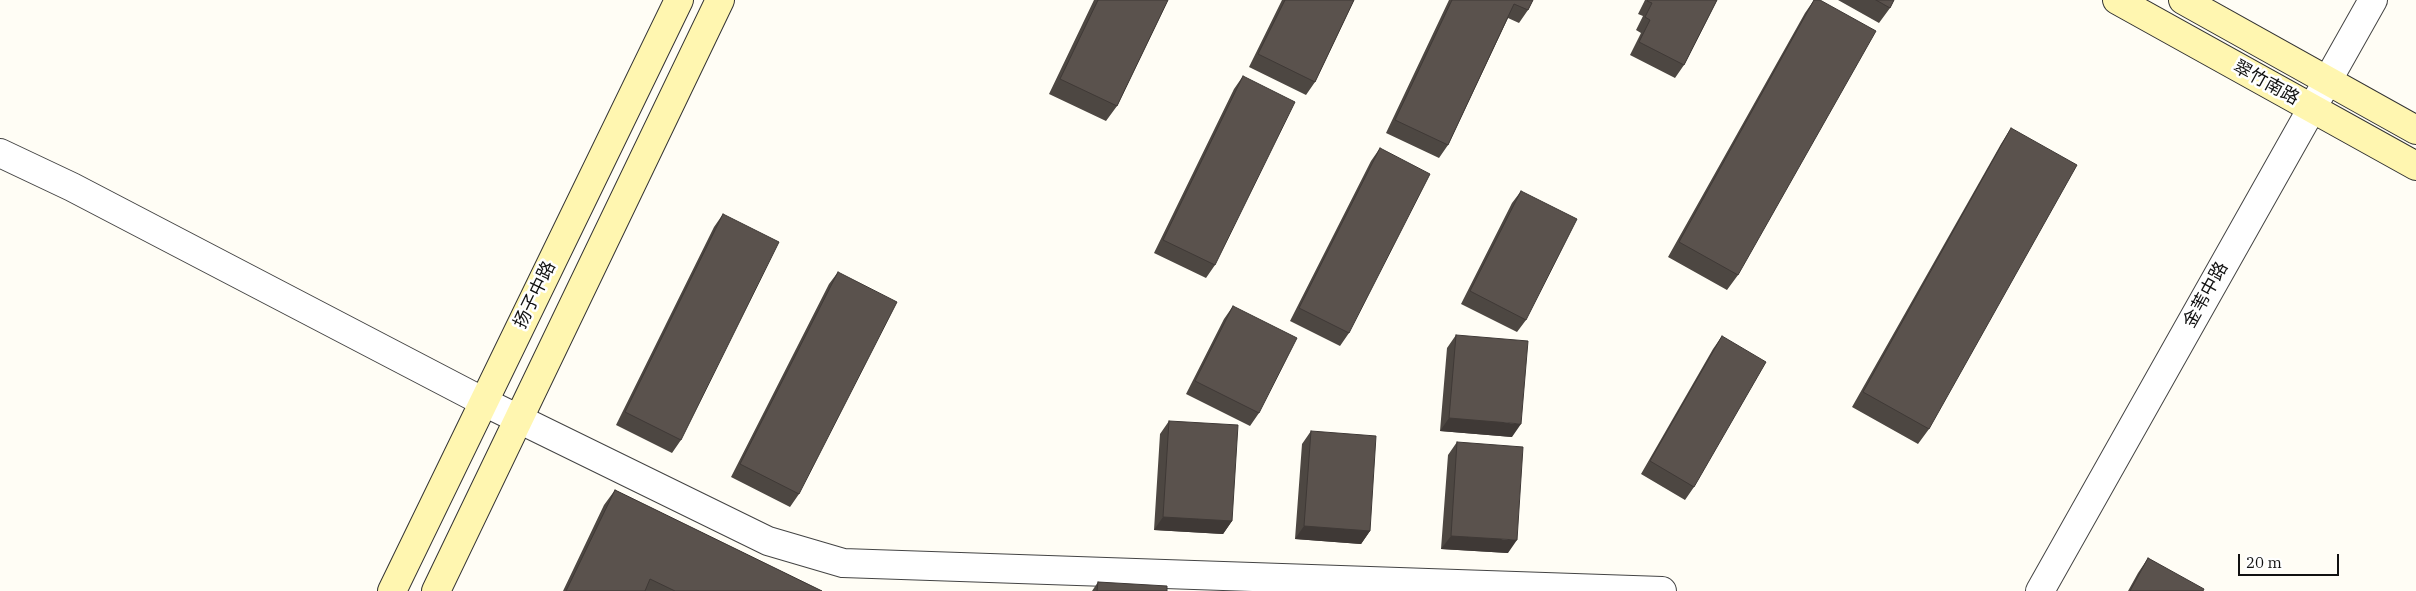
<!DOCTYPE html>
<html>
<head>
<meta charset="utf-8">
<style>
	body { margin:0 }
	#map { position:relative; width:2416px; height:591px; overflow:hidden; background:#fffdf5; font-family:"IBM Plex Serif",serif }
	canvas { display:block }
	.scale { position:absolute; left:2238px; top:554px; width:101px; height:22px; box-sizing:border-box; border:2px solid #111; border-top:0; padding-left:6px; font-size:15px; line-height:18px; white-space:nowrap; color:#111; -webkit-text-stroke:4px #fff; paint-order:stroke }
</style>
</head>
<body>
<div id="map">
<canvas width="2416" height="591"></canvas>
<div class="scale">20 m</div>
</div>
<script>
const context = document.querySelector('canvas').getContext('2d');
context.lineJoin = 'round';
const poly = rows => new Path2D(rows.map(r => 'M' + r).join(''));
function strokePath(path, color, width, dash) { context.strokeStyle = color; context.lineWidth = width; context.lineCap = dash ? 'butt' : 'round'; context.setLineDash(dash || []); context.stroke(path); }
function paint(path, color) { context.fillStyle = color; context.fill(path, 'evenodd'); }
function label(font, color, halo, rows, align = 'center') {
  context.font = font + ' "IBM Plex Serif","Noto Sans SC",serif'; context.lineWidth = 5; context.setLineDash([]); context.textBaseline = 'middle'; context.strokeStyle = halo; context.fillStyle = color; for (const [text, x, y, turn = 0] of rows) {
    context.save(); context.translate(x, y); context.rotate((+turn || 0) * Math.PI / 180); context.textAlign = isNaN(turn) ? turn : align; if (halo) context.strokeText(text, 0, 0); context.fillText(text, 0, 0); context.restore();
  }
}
const minor = poly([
	[0,153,72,187,484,402,768,541,843,563,1662,591]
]);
const tertiary = poly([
	[2040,591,2373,0]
]);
const secondary = poly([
	[2117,0,2416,166],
	[2183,0,2416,130],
	[392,591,679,0],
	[436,591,720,0]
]);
strokePath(minor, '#444', 30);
strokePath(tertiary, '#444', 30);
strokePath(secondary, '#333', 30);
strokePath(minor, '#fff', 28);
strokePath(tertiary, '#fff', 28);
strokePath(secondary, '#fff6b0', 28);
paint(poly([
	[1094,0,1168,0,1117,106,1106,121,1049,94],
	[1282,0,1354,0,1315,82,1306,95,1249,67],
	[1449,0,1533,0,1528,10,1519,23,1508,18,1448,145,1439,158,1386,133],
	[1645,0,1717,0,1684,65,1675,78,1630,55,1641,33,1636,30,1643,16,1638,14],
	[1814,0,1738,275,1727,290,1668,257,1805,13],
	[1838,0,1894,0,1890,8,1879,23],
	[1243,76,1215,265,1206,278,1154,253,1234,89],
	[2011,128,1929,429,1918,444,1852,407,2001,144],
	[1380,148,1349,333,1340,346,1290,321,1371,161],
	[1521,191,1526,320,1517,332,1461,304,1512,203],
	[723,214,681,440,672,453,616,425,714,227],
	[838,272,799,494,790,507,731,477,829,284],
	[1233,306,1259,413,1250,426,1186,394,1224,319],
	[1456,335,1512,437,1440,431,1447,348],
	[1722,336,1694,487,1685,500,1641,474,1713,349],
	[1169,421,1232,521,1223,534,1154,530,1160,434],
	[1311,431,1370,531,1361,544,1295,539,1302,444],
	[1457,442,1508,553,1441,549,1448,455],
	[615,490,822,591,563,591,604,505],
	[2148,558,2203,591,2128,591,2138,573],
	[1098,582,1167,591,1092,591]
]), '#4d4742');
paint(poly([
	[1449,418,1521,424,1512,437,1440,431],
	[1163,517,1232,521,1223,534,1154,530],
	[1304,526,1370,531,1361,544,1295,539],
	[1451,536,1517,540,1508,553,1441,549]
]), '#3f3936');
const building = poly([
	[1098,0,1168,0,1117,106,1060,79,1098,0],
	[1285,0,1354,0,1315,82,1258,54,1285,0],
	[1452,0,1533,0,1528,10,1514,4,1448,145,1395,120,1452,0],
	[1648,0,1717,0,1684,65,1639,42,1650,20,1645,17,1652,3,1647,1,1648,0],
	[1814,0,1820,0,1876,31,1738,275,1679,242,1814,0],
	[1876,0,1894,0,1890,8,1876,0],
	[1243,76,1295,102,1215,265,1163,240,1243,76],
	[2011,128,2077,165,1929,429,1863,392,2011,128],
	[1380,148,1430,174,1349,333,1299,308,1380,148],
	[1521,191,1577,219,1526,320,1470,291,1521,191],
	[723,214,779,242,681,440,625,412,723,214],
	[838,272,897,302,799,494,740,464,838,272],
	[1233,306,1297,338,1259,413,1195,381,1233,306],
	[1456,335,1528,341,1521,424,1449,418,1456,335],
	[1722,336,1766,362,1694,487,1650,461,1722,336],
	[1169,421,1238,425,1232,521,1163,517,1169,421],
	[1311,431,1376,436,1370,531,1304,526,1311,431],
	[1457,442,1523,447,1517,540,1451,536,1457,442],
	[615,490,822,591,675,591,650,579,645,591,566,591,615,490],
	[2148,558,2204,589,2203,591,2130,591,2148,558],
	[1098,582,1167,586,1167,591,1097,591,1098,582]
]);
paint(building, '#5a524d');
strokePath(building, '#3f3936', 1);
label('18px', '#111', '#fff', [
	["翠竹南路",2266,83,29],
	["扬子中路",535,295,-64],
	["金苇中路",2206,295,-61]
]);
</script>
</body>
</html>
